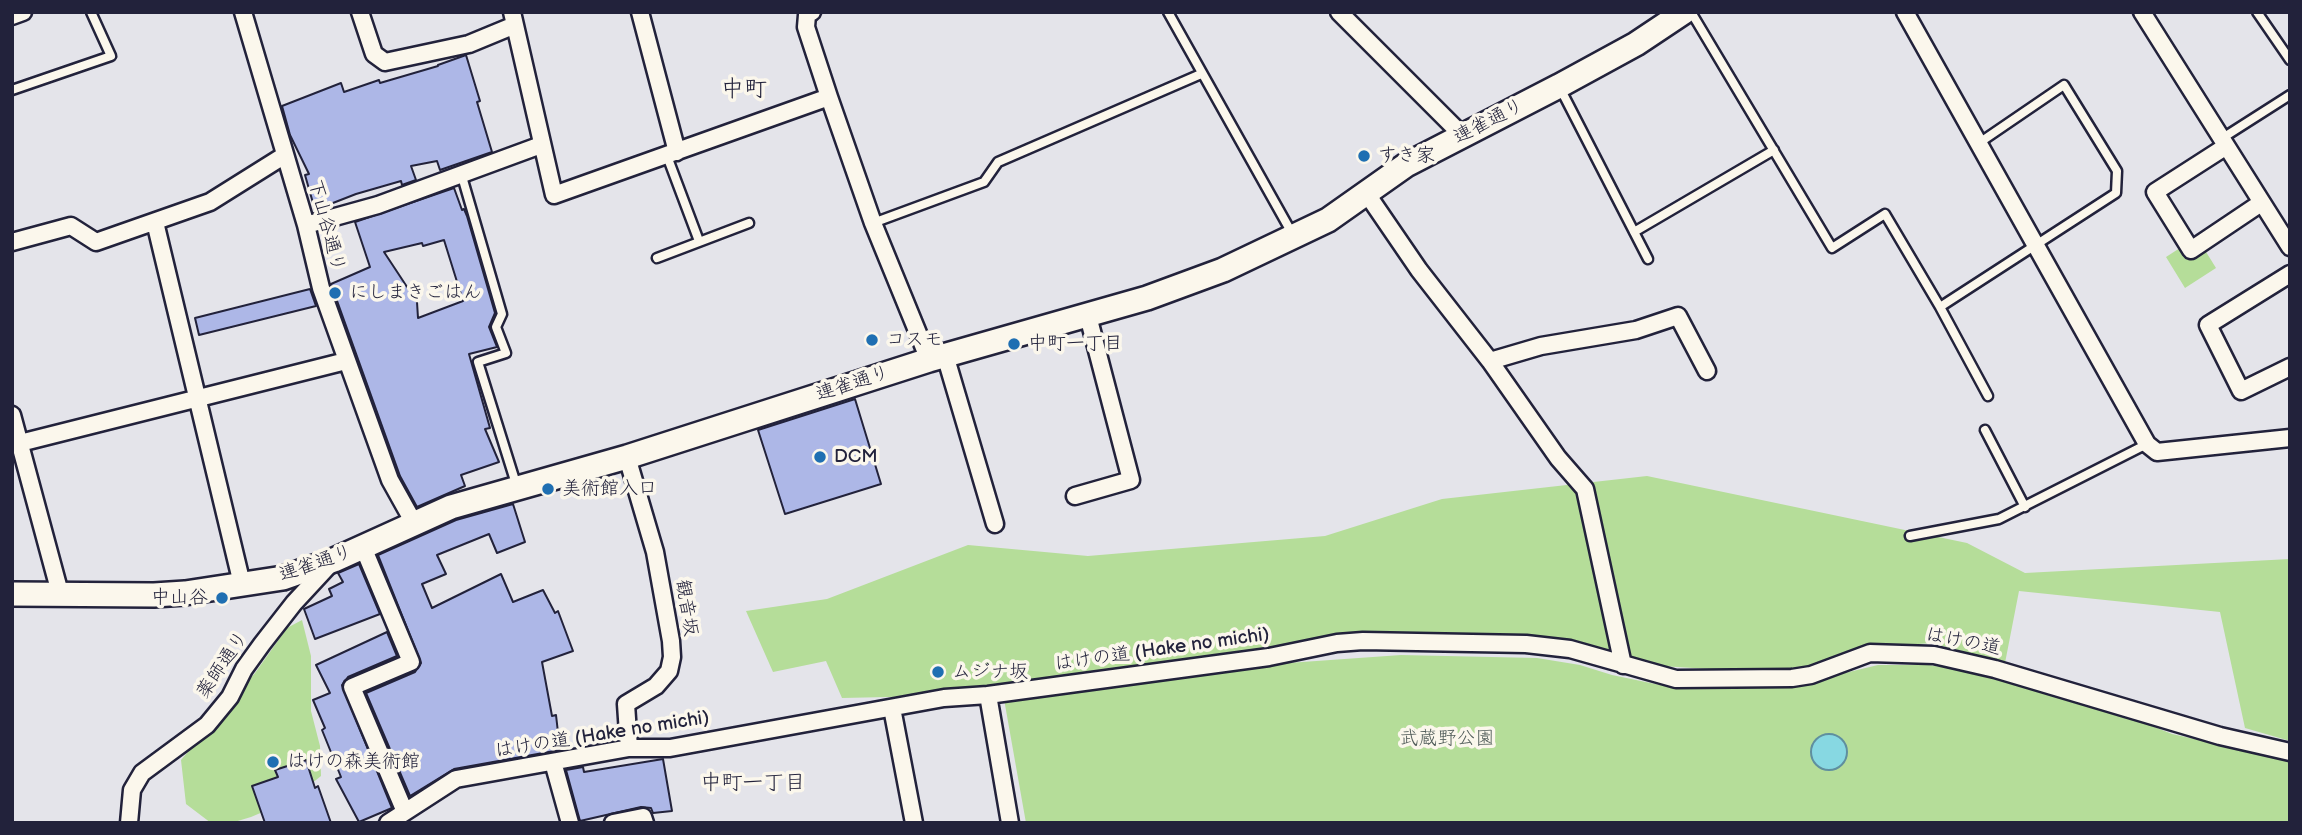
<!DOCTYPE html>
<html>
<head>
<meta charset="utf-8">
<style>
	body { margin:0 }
	#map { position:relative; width:2302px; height:835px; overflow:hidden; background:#e4e4ea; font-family:"Balsamiq Sans",sans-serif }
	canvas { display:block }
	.frame { position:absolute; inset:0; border:14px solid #22223b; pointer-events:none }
</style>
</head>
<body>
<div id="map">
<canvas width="2302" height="835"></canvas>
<div class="frame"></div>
</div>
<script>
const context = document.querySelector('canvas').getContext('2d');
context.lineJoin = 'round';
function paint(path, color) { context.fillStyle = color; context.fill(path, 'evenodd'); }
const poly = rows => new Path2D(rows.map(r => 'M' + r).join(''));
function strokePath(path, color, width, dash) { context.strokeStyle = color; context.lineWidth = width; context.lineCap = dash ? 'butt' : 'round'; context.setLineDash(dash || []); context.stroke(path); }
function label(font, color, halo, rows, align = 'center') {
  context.font = font + ' "Balsamiq Sans","Klee One",sans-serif'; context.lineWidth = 7; context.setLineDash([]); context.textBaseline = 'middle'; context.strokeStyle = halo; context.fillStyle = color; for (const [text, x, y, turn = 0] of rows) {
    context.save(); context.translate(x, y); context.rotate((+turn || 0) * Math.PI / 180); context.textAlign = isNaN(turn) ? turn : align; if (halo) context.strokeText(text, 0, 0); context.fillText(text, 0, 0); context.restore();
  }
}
paint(poly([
	[2183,246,2203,247,2216,268,2185,288,2166,257],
	[1647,476,1967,543,2025,573,2290,559,2290,741,2245,728,2220,612,2019,591,2005,663,1932,643,1865,648,1792,674,1644,665,1561,641,1345,637,1155,669,934,696,842,698,826,661,773,672,746,611,827,599,968,545,1088,556,1325,536,1442,499],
	[302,620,311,656,311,711,320,746,321,776,291,800,251,817,231,823,211,823,186,804,181,760,255,673,287,628],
	[1401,655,1537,658,1580,665,1612,675,1660,685,1706,688,1795,685,1878,665,1929,665,1991,675,2120,713,2172,734,2290,760,2290,823,1026,823,1004,699,1274,664]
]), '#b5dd99');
const water = poly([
	'1811 752a18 18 0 1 1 36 0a18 18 0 1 1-36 0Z'
]);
paint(water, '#87d8e2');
strokePath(water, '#5f8f9f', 2);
const building = poly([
	[466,55,480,101,477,102,492,152,440,170,437,161,411,166,416,180,402,185,401,181,356,194,315,210,305,175,309,174,290,135,282,106,341,83,344,92,379,80,380,83,438,66,438,65,466,55],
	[454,188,462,210,464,209,467,216,495,313,489,327,497,347,469,354,490,428,485,429,499,462,461,475,465,486,417,507,400,476,331,284,370,267,355,222,454,188],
	[444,240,463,301,418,318,417,302,384,252,422,243,423,246,444,240],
	[310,289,316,306,199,335,195,318,310,289],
	[855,399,881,484,785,514,758,430,855,399],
	[513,504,525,542,497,553,489,534,437,555,446,574,422,584,432,608,501,574,513,602,543,590,555,613,558,611,573,651,542,662,552,716,556,715,560,750,454,769,410,796,366,693,415,672,421,663,378,555,456,520,513,504],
	[359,564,380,614,315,639,304,609,332,596,329,589,343,582,338,573,359,564],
	[387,632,397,656,348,677,342,685,392,808,359,822,336,779,341,777,322,730,325,728,313,700,330,693,316,665,387,632],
	[663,759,672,811,653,813,651,808,641,807,580,821,566,770,583,767,584,772,663,759],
	[306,760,315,788,318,786,331,823,265,823,252,786,278,777,275,770,306,760]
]);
paint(building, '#adb7e7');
strokePath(building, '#22223b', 2);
const lane = poly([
	[1168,12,1293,235],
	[1691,12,1832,248,1885,214,1940,307,1988,396],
	[2257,12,2290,60],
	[1560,88,1648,259],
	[12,90,111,56,91,12],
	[2221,139,2290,95],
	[667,156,699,241],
	[461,173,502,314,496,327,506,353,478,362,517,487],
	[873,223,984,182,998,162,1201,74],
	[1634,232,1774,150],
	[657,258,749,223],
	[1940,307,2116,193,2117,171,2064,85,1979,143],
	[1985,430,2025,507],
	[1910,536,1999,519,2147,444]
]);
const street = poly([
	[243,12,306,225,321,288,390,480,414,523],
	[360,12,374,54,385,62,469,44,515,25],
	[512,12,554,195,829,97],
	[640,12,677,152],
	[812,12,807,15,806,27,829,97,873,223,929,360],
	[1339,12,1462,135],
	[1905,12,2147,444,2157,452,2290,438],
	[2142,12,2290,247],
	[12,16,23,12],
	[2225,147,2155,192,2191,250,2261,203],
	[1367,194,1419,270,1490,361,1558,458,1585,489,1623,665],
	[155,222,242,584],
	[306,225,378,205,541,145],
	[12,242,71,226,96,242,210,202,285,155],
	[2290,274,2208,325,2241,391,2290,367],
	[945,355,995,524],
	[1490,361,1541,346,1636,330,1678,316,1707,371],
	[12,415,60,593],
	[20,443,346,361],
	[627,457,655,552,671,641,672,657,669,671,656,686,626,704,629,748],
	[1075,496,1131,480,1088,316],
	[363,547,411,662,352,687,405,812],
	[988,695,1010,823],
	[892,708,914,823],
	[553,762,570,823],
	[129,823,132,790,142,773,207,725,230,697,244,669,262,644,294,603,332,562],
	[388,823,456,779,629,748,670,748,944,698,988,695,1269,657,1337,643,1363,641,1526,644,1570,649,1676,679,1792,678,1811,675,1870,653,1934,655,1995,669,2220,736,2290,752],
	[613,823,643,817,645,823]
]);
const secondary = poly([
	[12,594,154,595,185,593,283,578,334,560,451,507,627,457,929,360,1147,298,1223,270,1328,220,1406,165,1559,86,1636,44,1684,12]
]);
strokePath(lane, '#22223b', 13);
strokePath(street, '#22223b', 21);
strokePath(secondary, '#22223b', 28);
strokePath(lane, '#fbf7ec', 8);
strokePath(street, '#fbf7ec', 16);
strokePath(secondary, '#fbf7ec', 23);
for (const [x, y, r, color] of [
	[1364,156,7,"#1f6fb2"],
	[335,293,7,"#1f6fb2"],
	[872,340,7,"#1f6fb2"],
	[1014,344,7,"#1f6fb2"],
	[820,457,7,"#1f6fb2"],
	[548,489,7,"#1f6fb2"],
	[222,598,7,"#1f6fb2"],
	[938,672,7,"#1f6fb2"],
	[273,762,7,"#1f6fb2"]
]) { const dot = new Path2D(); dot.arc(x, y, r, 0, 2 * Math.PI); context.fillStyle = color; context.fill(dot); strokePath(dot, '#fbf7ec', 2.5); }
label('19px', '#22223b', '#fbf7ec', [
	["連雀通り",1489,122,-27],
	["下山谷通り",326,226,75],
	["連雀通り",853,384,-18],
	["連雀通り",316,564,-19],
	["観音坂",686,608,81],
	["はけの道",1963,642,11],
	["はけの道 (Hake no michi)",1162,650,-8],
	["薬師通り",223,665,-56],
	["はけの道 (Hake no michi)",602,735,-9]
]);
label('19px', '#22223b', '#fbf7ec', [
	["すき家",1378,156],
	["にしまきごはん",349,293],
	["コスモ",886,340],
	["中町一丁目",1028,344],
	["DCM",834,457],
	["美術館入口",562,489],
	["中山谷",208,598,"right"],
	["ムジナ坂",952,672],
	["はけの森美術館",287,762]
], 'left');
label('19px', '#4e5a57', '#fbf7ec', [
	["武蔵野公園",1447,739]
]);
label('21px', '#22223b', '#fbf7ec', [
	["中町一丁目",753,784]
]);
label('23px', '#22223b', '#fbf7ec', [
	["中町",744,90]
]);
</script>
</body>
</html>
